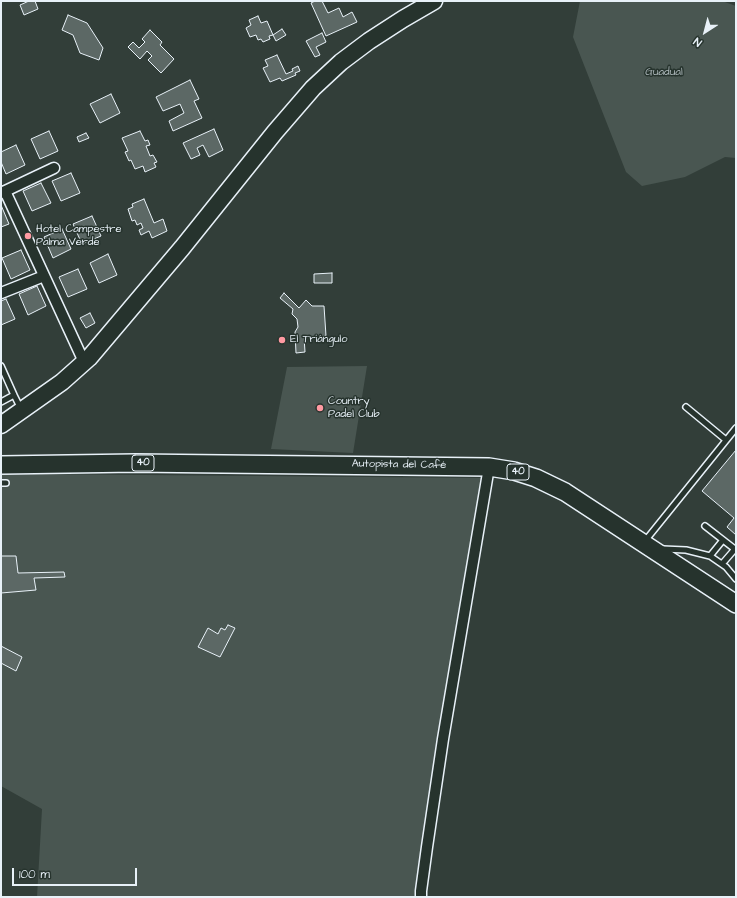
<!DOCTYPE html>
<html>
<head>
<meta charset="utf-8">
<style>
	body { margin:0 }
	#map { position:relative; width:737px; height:898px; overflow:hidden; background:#323e39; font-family:"Architects Daughter",sans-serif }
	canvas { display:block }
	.frame { position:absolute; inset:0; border:2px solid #e8f1f8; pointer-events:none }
	.north { position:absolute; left:685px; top:12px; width:40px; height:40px; -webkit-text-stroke:3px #26332d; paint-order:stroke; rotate:216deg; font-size:11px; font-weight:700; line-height:16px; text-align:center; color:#e8f1f8 }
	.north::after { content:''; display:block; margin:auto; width:14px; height:18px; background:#e8f1f8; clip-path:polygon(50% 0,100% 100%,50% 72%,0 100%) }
	.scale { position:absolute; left:12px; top:868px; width:125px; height:18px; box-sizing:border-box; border:2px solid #e8f1f8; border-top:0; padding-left:5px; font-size:12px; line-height:14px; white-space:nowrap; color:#e8f1f8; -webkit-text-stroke:3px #26332d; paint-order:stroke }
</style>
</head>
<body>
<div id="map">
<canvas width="737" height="898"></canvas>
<div class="frame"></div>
<div class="north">N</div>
<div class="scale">100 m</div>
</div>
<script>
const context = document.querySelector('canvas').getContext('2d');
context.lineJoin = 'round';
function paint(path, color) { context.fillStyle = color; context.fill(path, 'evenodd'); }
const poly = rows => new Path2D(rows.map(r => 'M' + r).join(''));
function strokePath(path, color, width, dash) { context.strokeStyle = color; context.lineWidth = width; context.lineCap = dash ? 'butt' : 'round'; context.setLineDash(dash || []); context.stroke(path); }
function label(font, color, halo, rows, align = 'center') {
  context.font = font + ' "Architects Daughter",sans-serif'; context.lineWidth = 3; context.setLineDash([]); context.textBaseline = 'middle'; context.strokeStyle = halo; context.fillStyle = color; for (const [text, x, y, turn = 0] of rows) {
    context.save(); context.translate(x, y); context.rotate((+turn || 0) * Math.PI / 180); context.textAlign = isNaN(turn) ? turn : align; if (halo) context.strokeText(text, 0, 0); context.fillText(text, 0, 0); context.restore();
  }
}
paint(poly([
	[580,1,722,1,736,6,736,158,725,157,685,177,642,186,626,172,573,37],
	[367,366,353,453,271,449,287,367],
	[1,472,35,474,483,478,417,897,37,897,42,809,1,786]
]), '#495651');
const building = poly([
	[29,1,35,1,38,9,24,15,20,5,29,1],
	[315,1,322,1,328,13,339,8,343,17,352,12,357,22,326,36,311,3,315,1],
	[68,15,87,23,103,48,99,60,80,53,73,35,62,30,68,15],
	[258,16,261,23,267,21,273,35,269,36,270,39,263,42,261,39,258,40,256,35,250,37,246,28,251,25,249,20,258,16],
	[282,29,286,35,276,41,273,35,282,29],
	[150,30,162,42,160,45,174,59,161,73,148,60,152,56,147,51,140,59,128,47,133,42,139,48,145,42,142,39,150,30],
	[322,33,326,42,316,47,320,55,315,57,306,41,322,33],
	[277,55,286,74,293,71,292,69,298,66,300,71,295,73,296,75,282,81,280,78,270,82,263,68,268,66,265,60,277,55],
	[190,80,199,99,194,101,202,118,173,131,169,121,184,113,180,104,163,111,156,97,190,80],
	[111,94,120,113,100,123,90,104,111,94],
	[214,129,223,150,209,157,203,145,197,148,200,155,191,159,183,143,214,129],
	[49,131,58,151,40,159,31,139,49,131],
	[140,131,145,141,148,140,150,145,146,146,150,156,153,155,157,162,154,163,156,167,145,172,143,166,135,169,131,160,129,161,125,152,128,151,122,138,140,131],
	[86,133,89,138,79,142,77,137,86,133],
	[16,145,25,165,6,174,1,162,1,152,16,145],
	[71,173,80,193,61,201,52,181,71,173],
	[41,183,51,203,32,211,23,191,41,183],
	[144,199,154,223,163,219,167,231,152,238,149,231,141,235,139,230,143,228,141,223,137,225,135,220,132,221,128,209,133,207,132,204,144,199],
	[1,205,9,224,1,227,1,205],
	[92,216,101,236,82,244,73,224,92,216],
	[62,229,71,249,53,258,44,237,62,229],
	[21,250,30,270,11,279,2,258,21,250],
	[108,254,117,275,99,283,90,263,108,254],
	[78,269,87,289,68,297,59,277,78,269],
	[332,273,332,283,314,283,314,274,332,273],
	[37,286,46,306,28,315,19,294,37,286],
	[284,293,299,308,306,300,312,306,324,306,326,336,304,337,305,352,296,353,295,332,298,327,297,319,292,314,293,309,280,298,284,293],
	[6,299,15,319,1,325,1,301,6,299],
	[90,313,95,323,86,328,80,318,90,313],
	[736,450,736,535,727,527,734,518,702,491,736,450],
	[1,556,16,556,18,573,64,572,65,577,34,578,36,590,1,593,1,556],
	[228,625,235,628,220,657,198,647,208,628,218,634,221,628,225,630,228,625],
	[1,646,22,657,16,671,1,663,1,646]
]);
paint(building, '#5c6865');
strokePath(building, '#e8f1f8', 1);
const service = poly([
	[1,366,14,395],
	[1,402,14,395,21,409],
	[686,407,726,440],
	[1,483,6,483],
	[705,526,736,550],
	[645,541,736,428],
	[663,549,686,550,710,556,726,567,736,579],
	[710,556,723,540],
	[722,564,735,549]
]);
const minor = poly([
	[5,191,84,362],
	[1,193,54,168],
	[1,293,44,276],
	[421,897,421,891,427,847,443,739,489,467]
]);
const primary = poly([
	[1,425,62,382,89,358,182,248,275,132,313,88,341,62,369,41,403,19,434,1]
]);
const trunk = poly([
	[1,465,135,463,489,467,514,471,536,478,565,492,736,604]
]);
strokePath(service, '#e8f1f8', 8);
strokePath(minor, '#e8f1f8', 13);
strokePath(primary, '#e8f1f8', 19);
strokePath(trunk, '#e8f1f8', 20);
strokePath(service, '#26332d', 5);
strokePath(minor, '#26332d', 10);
strokePath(primary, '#26332d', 16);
strokePath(trunk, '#26332d', 17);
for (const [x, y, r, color] of [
	[28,236,4,"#ff9aa2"],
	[282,340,4,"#ff9aa2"],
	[320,408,4,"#ff9aa2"]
]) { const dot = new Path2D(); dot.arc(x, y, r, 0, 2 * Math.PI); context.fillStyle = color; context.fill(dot); strokePath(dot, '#26332d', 1.5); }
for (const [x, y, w] of [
	[143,463,22],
	[518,472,22]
]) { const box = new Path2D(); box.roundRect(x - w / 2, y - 8, w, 16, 3); context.fillStyle = '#26332d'; context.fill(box); strokePath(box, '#e8f1f8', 1); }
label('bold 10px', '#e8f1f8', null, [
	["40",143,463],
	["40",518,472]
]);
label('11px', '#b0bbbe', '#26332d', [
	["Guadual",664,73]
]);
label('11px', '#e8f1f8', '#26332d', [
	["Hotel Campestre",36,230],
	["Palma Verde",36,243],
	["El Triángulo",290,340],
	["Country",328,402],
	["Padel Club",328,415]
], 'left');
label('11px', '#e8f1f8', '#26332d', [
	["Autopista del Café",399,465,1]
]);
</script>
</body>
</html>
